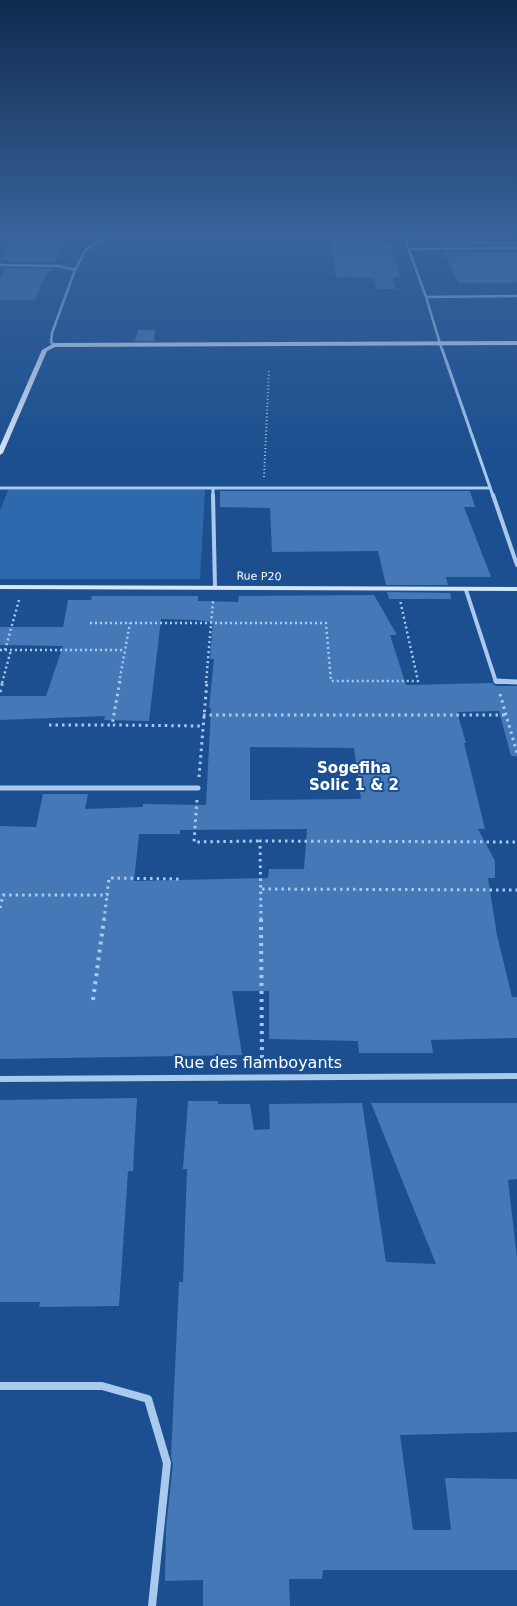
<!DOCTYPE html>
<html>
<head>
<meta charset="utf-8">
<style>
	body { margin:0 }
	canvas { display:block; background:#1b4f8f }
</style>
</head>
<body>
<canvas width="517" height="1606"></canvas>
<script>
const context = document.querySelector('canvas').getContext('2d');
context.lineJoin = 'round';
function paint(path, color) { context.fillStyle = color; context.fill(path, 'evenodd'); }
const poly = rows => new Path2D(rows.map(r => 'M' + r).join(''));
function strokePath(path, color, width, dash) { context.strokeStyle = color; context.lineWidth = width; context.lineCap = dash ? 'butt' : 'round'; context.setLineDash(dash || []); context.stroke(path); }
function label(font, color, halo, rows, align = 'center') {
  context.font = font + ' "DejaVu Sans",sans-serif'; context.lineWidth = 4; context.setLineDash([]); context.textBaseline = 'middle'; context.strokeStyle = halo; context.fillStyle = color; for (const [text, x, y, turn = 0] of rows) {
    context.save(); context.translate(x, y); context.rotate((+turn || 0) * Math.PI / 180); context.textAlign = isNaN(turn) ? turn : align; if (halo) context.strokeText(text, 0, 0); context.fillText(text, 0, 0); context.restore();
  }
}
paint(poly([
	[8,490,205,490,200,579,0,579,0,511]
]), '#2e69ad');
paint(poly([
	[18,234,66,234,56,262,9,262,10,260,1,260],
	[366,234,380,234,383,245,391,245,400,277,392,277,396,289,377,289,374,278,336,277,330,238,366,238],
	[446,238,471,238,473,241,517,241,517,245,441,246,439,242,448,242],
	[517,251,517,283,458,283,444,252],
	[5,268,52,269,45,276,35,300,0,300,0,278],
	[138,330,155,330,154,341,135,341],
	[220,491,470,491,475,507,464,507,491,577,446,577,448,585,386,585,378,551,272,552,270,508,220,507],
	[387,592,450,593,451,599,389,599],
	[374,595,397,635,390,635,406,685,492,683,496,686,517,686,517,756,511,756,499,711,457,712,466,743,464,743,485,829,478,829,495,861,495,878,488,878,497,935,512,997,517,997,517,1038,431,1040,433,1053,359,1053,358,1041,269,1039,269,991,232,991,242,1055,0,1059,0,826,36,827,43,794,88,794,85,809,143,807,143,804,206,805,211,708,209,708,214,659,210,659,213,622,196,620,161,619,149,721,104,720,105,716,0,720,0,696,46,696,63,646,0,645,0,627,63,627,68,600,91,600,92,596,198,596,198,601,238,602,239,596],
	[250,747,354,748,361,799,250,800],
	[307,829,304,869,269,869,268,878,134,881,139,834,180,834,180,830],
	[137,1098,133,1171,128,1171,119,1306,39,1307,40,1302,0,1302,0,1100],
	[188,1101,218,1101,218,1104,250,1104,254,1130,270,1129,269,1104,362,1103,386,1262,436,1264,371,1103,517,1103,517,1179,508,1180,517,1258,517,1432,400,1435,413,1530,451,1530,445,1478,517,1479,517,1570,323,1570,322,1579,289,1579,290,1606,203,1606,203,1580,165,1581,166,1529,173,1464,171,1457,179,1282,183,1282,187,1169,183,1169]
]), '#4478b7');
strokePath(poly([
	[264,477,269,370]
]), '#a9c9ee', 2, [1, 2.5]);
strokePath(poly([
	[90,623,326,623,331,681,418,681,400,600],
	[0,650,125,650],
	[5,650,19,600],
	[2,683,11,650],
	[119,683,130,623],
	[206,683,213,601]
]), '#a9c9ee', 2.5, [2, 3]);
strokePath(poly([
	[120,681,112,725,202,726],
	[0,692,3,681],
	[500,694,517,753],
	[203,715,507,715],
	[49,725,112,725],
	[199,777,207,681],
	[197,800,194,842,260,841],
	[262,889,517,890],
	[0,908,3,895,107,895,109,878,182,879],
	[104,920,107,895],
	[261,920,260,841,517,842]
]), '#a9c9ee', 3, [2.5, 4]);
strokePath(poly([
	[261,919,262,1065],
	[93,1000,104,919]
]), '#a9c9ee', 4, [3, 5]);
strokePath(poly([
	[403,234,426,297,442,350],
	[409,249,517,248],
	[0,265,58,266,75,270],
	[426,297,517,296],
	[54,345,51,342,52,333,75,270,85,251,96,242,112,234]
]), '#a9c9ee', 2.5);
strokePath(poly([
	[442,349,493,496],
	[0,488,490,488],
	[213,488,213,496]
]), '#a9c9ee', 3);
strokePath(poly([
	[213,495,215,587],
	[493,495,517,565],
	[466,590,496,682,517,682]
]), '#a9c9ee', 4);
strokePath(poly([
	[496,681,517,682],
	[0,788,198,788]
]), '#a9c9ee', 5);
strokePath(poly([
	[0,1079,517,1076]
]), '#a9c9ee', 6);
strokePath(poly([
	[0,1386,102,1386,148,1399,167,1463,152,1606]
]), '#a9c9ee', 8);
paint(poly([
	[517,341,517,345,55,347,47,351,3,453,0,455,0,446,42,350,54,343,517,341],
	[0,585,517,587,517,591,0,589,0,585]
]), '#d6e6fa');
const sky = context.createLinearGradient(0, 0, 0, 459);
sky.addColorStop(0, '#0f2b4f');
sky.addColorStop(0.51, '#39639b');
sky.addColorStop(1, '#39639b00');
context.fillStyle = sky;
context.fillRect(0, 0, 517, 459);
label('11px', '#fff', '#1b4f8f', [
	["Rue P20",259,577,1]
]);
label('bold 15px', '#fff', '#1b4f8f', [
	["Sogefiha",354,769],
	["Solic 1 & 2",354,786]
]);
label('16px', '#fff', '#1b4f8f', [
	["Rue des flamboyants",258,1064]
]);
</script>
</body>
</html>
